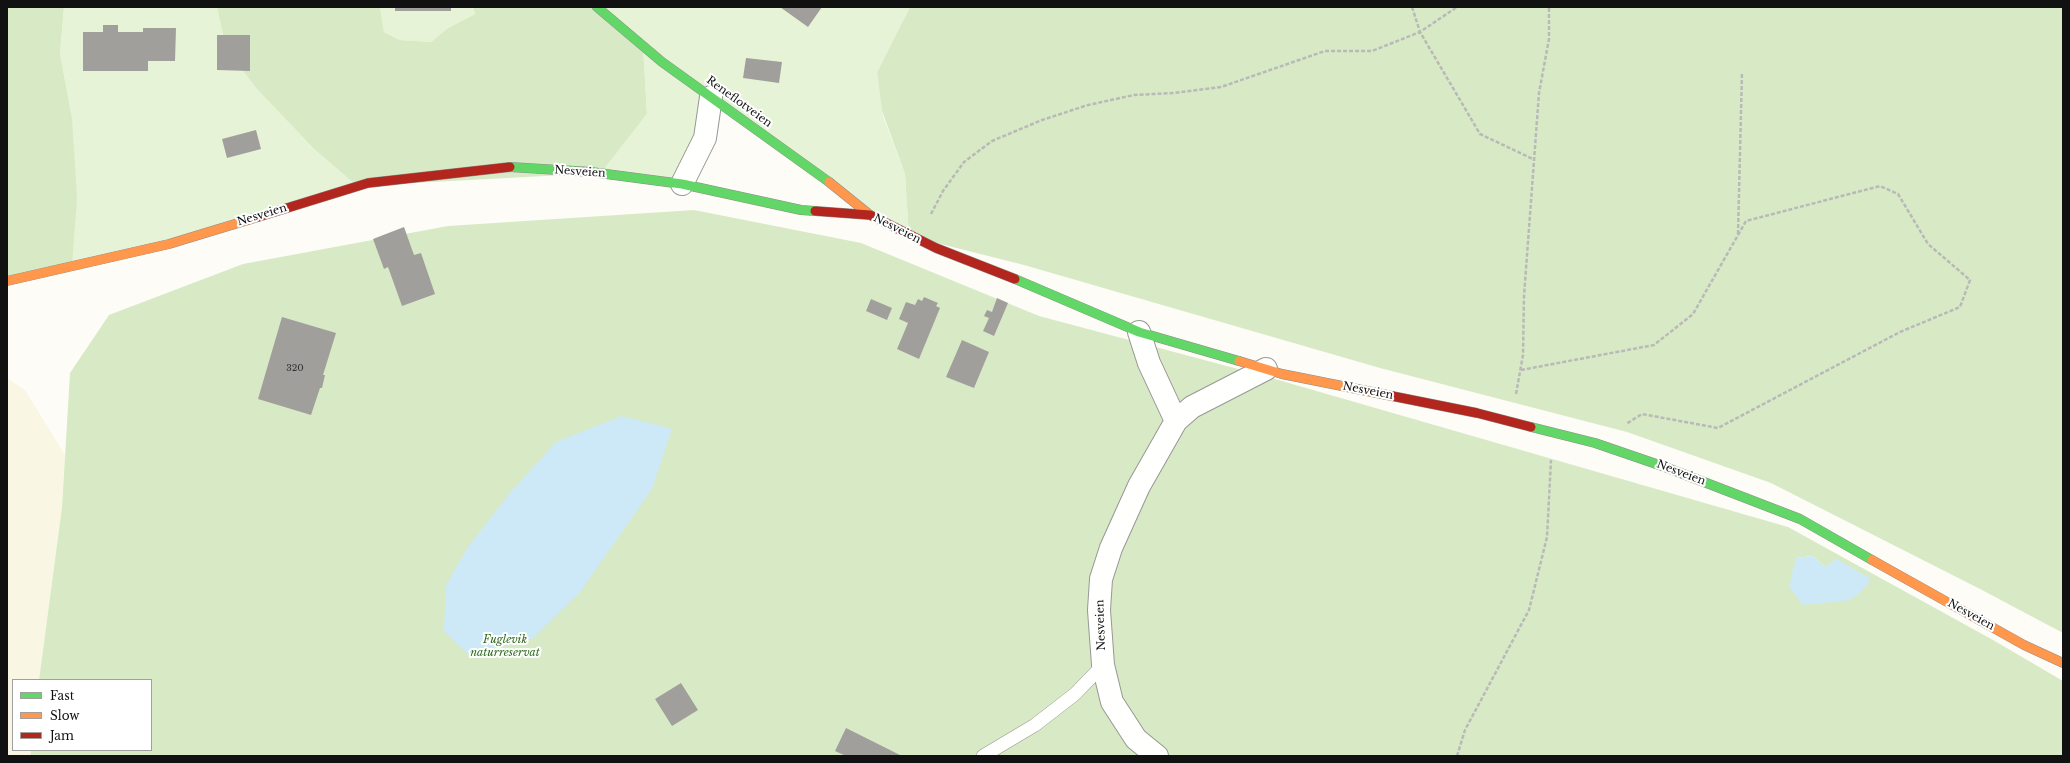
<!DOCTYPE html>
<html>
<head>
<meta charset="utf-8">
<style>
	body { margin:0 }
	#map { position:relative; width:2070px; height:763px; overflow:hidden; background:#fdfcf7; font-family:"Libre Baskerville",serif }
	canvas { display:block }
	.frame { position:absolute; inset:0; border:8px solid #111; pointer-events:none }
	.legend { position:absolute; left:12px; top:679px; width:140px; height:72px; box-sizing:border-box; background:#fff; border:1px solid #a0a0a0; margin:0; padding:5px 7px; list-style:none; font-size:12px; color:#111 }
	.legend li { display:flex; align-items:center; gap:8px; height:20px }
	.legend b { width:20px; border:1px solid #a0a0a0 }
</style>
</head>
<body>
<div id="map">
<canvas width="2070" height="763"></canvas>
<div class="frame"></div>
<ul class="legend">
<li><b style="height:5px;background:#63d668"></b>Fast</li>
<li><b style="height:5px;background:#ff974d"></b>Slow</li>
<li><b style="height:5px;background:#b3261e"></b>Jam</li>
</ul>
</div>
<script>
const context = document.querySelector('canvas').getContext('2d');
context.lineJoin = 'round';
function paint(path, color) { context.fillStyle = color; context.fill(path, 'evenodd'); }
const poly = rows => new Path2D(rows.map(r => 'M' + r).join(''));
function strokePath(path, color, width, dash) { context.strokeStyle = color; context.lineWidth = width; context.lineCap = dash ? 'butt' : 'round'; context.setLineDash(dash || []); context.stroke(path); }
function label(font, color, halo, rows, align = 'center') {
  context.font = font + ' "Libre Baskerville",serif'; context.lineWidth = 4; context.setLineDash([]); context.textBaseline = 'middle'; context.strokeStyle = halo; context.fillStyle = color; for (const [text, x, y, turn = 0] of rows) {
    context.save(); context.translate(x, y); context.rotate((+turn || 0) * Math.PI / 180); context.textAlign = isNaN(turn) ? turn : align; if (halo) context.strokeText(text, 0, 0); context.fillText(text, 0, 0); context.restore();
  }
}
paint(poly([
	[7,378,25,390,65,455,62,507,39,680,13,680,13,750,31,750,30,756,7,756]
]), '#f9f7e4');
paint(poly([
	[64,7,217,7,226,49,256,88,314,149,357,186,72,266,72,118,60,54],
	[380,7,473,7,475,14,448,28,431,42,400,40,384,32],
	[597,7,910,7,877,72,883,116,905,174,909,236,711,97,682,184,601,173,647,114,643,46]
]), '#e7f3d7');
paint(poly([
	[7,7,64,7,60,54,72,118,77,198,72,266,7,281],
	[217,7,380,7,384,32,400,40,431,42,448,28,475,14,473,7,597,7,643,46,647,114,601,173,357,186,314,149,256,88,226,49],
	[910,7,2063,7,2063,633,1980,589,1771,483,1627,432,1380,368,1024,265,909,236,905,174,882,111,877,72],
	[694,210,861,243,1039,316,1268,377,1788,527,1993,640,2063,681,2063,756,30,756,31,750,151,750,151,680,39,680,62,507,70,373,109,315,243,264,448,226],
	[1813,556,1825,567,1796,558]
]), '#d8eac5');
paint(poly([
	[622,416,672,429,652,489,580,592,532,639,469,655,444,631,446,585,468,547,509,494,556,442],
	[1813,556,1825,567,1837,559,1871,579,1862,591,1850,600,1803,605,1789,587,1796,558]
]), '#cde8f7');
paint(poly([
	[395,7,451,7,451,11,395,11],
	[780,7,822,7,808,27],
	[103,25,118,25,118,32,143,32,143,28,176,28,175,61,148,61,148,71,83,71,83,32,103,32],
	[217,35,250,35,250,71,217,70],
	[746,58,782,62,779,83,743,78],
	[256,130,261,149,227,158,222,139],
	[404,227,414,255,421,253,435,294,402,306,388,267,384,269,373,239],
	[924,297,938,303,936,306,940,308,919,359,897,349,908,323,899,319,906,302,915,305,918,299,922,301],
	[997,298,1008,303,994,336,983,331,989,318,984,316,987,310,992,312],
	[871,299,892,308,887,320,866,311],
	[282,317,336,333,323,375,325,375,322,388,320,388,311,415,258,399],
	[962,340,989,352,974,388,946,377],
	[681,683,698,710,672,726,655,699],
	[846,728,902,756,846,756,835,751]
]), '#a19f9c');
const lane = poly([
	[983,756,1035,725,1075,694,1103,665]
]);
const street = poly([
	[682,184,705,138,711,97],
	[1139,332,1149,363,1176,421],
	[1157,756,1136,739,1112,702,1103,665,1099,610,1101,579,1111,548,1139,486,1176,421,1192,407,1266,369]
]);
const fast = poly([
	[597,7,662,62,829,182],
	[510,167,591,172,682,184,801,210,815,211],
	[1015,279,1139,332,1239,361],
	[1531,427,1595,443,1665,467,1800,519,1872,560]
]);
const slow = poly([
	[829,182,870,215],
	[7,281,169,244,258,217],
	[1239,361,1282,374,1392,396],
	[1872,560,2024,645,2063,663]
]);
const jam = poly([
	[815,211,870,215,936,248,1015,279],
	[258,217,368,183,510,167],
	[1392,396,1477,413,1531,427]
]);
strokePath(lane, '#979795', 14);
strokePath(street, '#979795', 24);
strokePath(fast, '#8e8d8b', 10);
strokePath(slow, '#8e8d8b', 10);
strokePath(jam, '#8e8d8b', 10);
strokePath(poly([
	[1412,7,1420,32,1480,134,1535,160],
	[931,214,943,191,964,162,992,141,1042,120,1088,105,1134,95,1174,93,1221,87,1325,51,1372,51,1420,32,1457,7],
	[1738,234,1742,72],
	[1521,370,1654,345,1693,314,1746,221,1880,186,1898,194,1928,244,1970,280,1960,307,1900,332,1718,428,1642,414,1626,424],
	[1516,394,1523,355,1524,296,1539,93,1549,39,1549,7],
	[1457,756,1465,730,1529,610,1547,537,1551,460]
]), '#b9b9b8', 2.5, [4, 2]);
strokePath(lane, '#fffffe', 13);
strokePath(street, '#fffffe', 22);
strokePath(fast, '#63d668', 9);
strokePath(slow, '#ff974d', 9);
strokePath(jam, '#b3261e', 9);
label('9px', '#353434', null, [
	["320",295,368]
]);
label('11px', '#111', '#fff', [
	["Reneflotveien",739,102,36],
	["Nesveien",580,172,4],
	["Nesveien",262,215,-17],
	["Nesveien",897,229,27],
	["Nesveien",1368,391,11],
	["Nesveien",1681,473,21],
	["Nesveien",1971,615,29],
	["Nesveien",1101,625,-92]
]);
label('italic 11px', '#2f6b1f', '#fff', [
	["Fuglevik",505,640],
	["naturreservat",505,653]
]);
</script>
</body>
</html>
